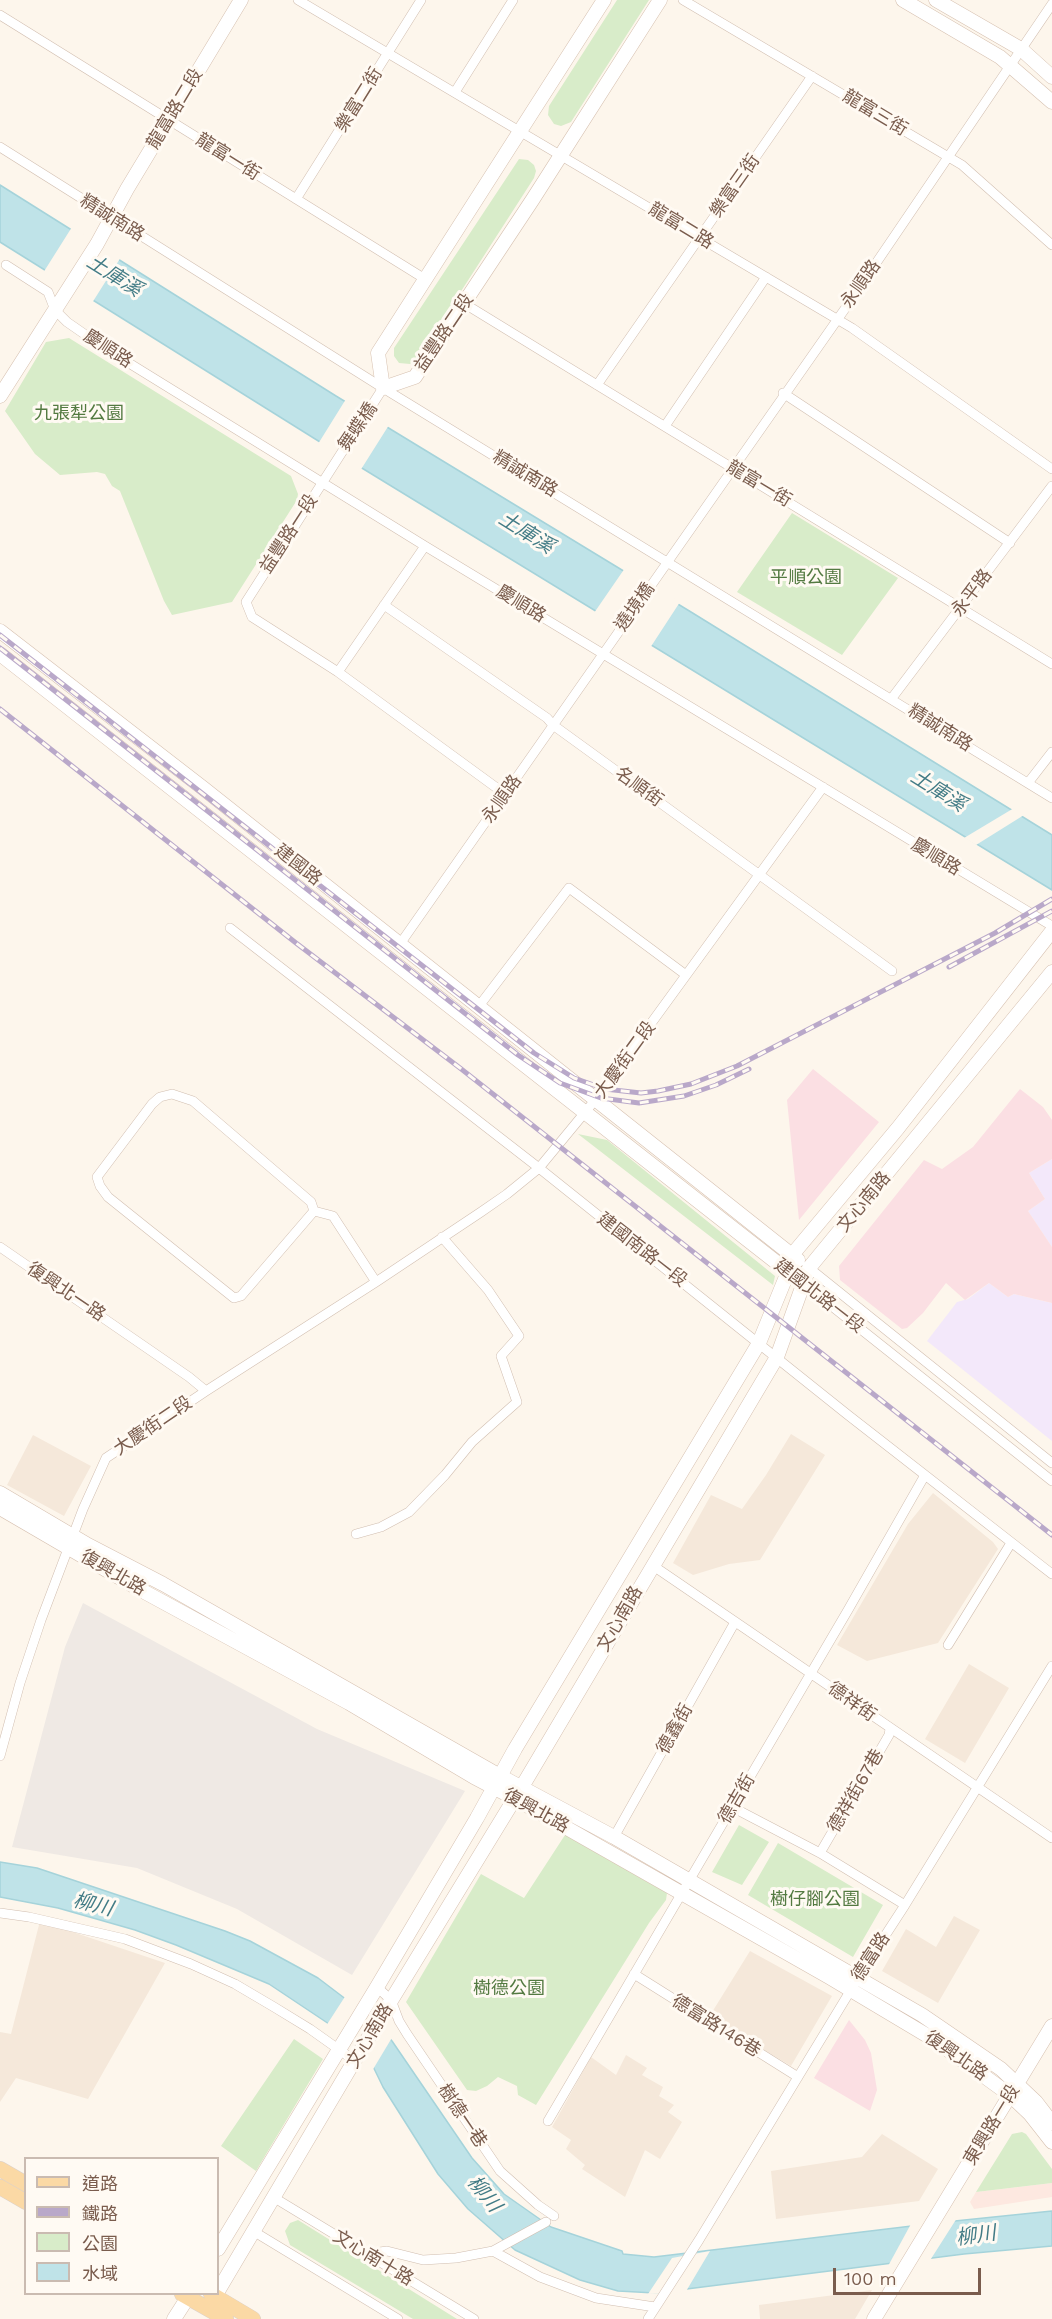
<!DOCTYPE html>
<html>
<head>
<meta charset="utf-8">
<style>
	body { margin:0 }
	#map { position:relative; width:1052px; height:2319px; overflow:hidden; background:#fdf6ec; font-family:"Work Sans","Noto Sans TC",sans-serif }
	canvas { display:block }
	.legend { position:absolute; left:24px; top:2157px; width:195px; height:138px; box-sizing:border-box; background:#fffaf3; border:2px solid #cabbb1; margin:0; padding:8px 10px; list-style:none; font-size:18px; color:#7a5c4d }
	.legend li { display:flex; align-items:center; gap:12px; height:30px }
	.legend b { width:30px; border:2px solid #cabbb1 }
	.scale { position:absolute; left:833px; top:2268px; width:148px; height:27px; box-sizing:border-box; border:3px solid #7a5c4d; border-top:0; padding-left:8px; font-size:18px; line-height:21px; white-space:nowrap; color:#7a5c4d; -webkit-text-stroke:4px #fffaf3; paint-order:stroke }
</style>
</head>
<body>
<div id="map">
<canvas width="1052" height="2319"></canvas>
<ul class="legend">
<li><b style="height:8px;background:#fbd9a5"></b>道路</li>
<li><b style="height:8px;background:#b9a8c9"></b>鐵路</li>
<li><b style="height:16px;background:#d8ecc9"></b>公園</li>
<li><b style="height:16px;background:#bfe3e8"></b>水域</li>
</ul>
<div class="scale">100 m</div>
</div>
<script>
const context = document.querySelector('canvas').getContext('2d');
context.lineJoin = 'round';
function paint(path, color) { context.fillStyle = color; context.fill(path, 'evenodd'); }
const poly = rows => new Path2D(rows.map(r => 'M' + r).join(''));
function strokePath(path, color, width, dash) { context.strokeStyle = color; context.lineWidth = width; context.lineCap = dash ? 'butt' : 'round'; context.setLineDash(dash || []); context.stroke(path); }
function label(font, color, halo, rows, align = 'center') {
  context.font = font + ' "Work Sans","Noto Sans TC",sans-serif'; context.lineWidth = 6; context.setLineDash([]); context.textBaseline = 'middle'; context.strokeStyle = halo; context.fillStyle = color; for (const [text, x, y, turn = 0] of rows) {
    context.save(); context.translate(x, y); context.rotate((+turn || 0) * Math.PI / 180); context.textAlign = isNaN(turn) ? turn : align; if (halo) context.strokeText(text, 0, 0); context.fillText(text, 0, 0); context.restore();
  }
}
paint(poly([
	[791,1434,825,1455,760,1560,729,1564,693,1575,673,1563,711,1495,742,1509,766,1475],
	[33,1435,91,1466,64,1516,7,1485],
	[933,1493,993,1542,998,1549,938,1643,867,1661,837,1645,908,1524],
	[969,1664,1009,1688,965,1763,925,1739],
	[954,1916,980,1930,938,2003,882,1971,906,1929,936,1947],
	[40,1921,165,1963,88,2099,16,2078,0,2102,0,2032,11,2034],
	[750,1951,832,1996,791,2066,709,2017],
	[626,2055,647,2068,642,2075,663,2087,659,2096,674,2105,668,2112,682,2122,660,2159,645,2150,625,2197,582,2169,585,2165,566,2149,571,2140,552,2127,591,2057,616,2075],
	[882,2134,938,2169,919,2201,776,2219,771,2171,862,2157],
	[872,2290,855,2319,760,2319,759,2305]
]), '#f5e8da');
paint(poly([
	[1052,2183,1052,2197,974,2209,970,2202,976,2192]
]), '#fde8e0');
paint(poly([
	[83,1603,317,1729,465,1791,352,1975,237,1909,137,1868,12,1847,65,1647]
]), '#efe9e4');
paint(poly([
	[1052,1159,1052,1247,1028,1211,1045,1199,1029,1173],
	[989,1283,1008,1297,1014,1294,1052,1303,1052,1441,927,1341,957,1302,968,1299]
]), '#f3e8fa');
paint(poly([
	[813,1069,879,1122,799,1220,787,1100],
	[1020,1089,1043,1107,1052,1120,1052,1159,1029,1173,1045,1199,1028,1211,1052,1247,1052,1303,1014,1294,1008,1297,989,1283,965,1300,946,1283,923,1313,907,1328,902,1329,840,1280,839,1266,924,1160,942,1169,973,1147],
	[849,2020,865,2040,871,2053,877,2090,870,2111,814,2078]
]), '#fbdfe3');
paint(poly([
	[617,0,649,0,571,122,561,126,554,124,548,115,549,106],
	[519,159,528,160,534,165,536,171,534,178,418,358,410,364,399,363,394,356,394,348],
	[69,338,291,476,298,494,297,500,232,602,172,615,164,601,120,491,112,486,105,474,97,472,60,475,35,454,5,411,46,342],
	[792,513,898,578,842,655,737,592],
	[578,1134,607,1140,775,1276,773,1285],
	[739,1825,769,1842,742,1885,712,1872],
	[565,1835,667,1893,666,1900,649,1923,536,2105,518,2095,517,2086,498,2077,487,2086,476,2091,467,2090,406,2002,481,1874,524,1898],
	[778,1843,883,1905,853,1957,748,1895],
	[294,2039,323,2059,256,2171,221,2146],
	[1022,2132,1026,2134,1052,2169,1052,2183,976,2192,1012,2134],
	[298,2220,457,2319,413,2319,290,2245,285,2231,290,2223]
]), '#d8ecc9');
const water = poly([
	[0,185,336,396,691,612,1052,835,1052,890,352,462,0,242,0,185],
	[0,1862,37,1868,225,1931,250,1941,318,1978,372,2019,392,2041,472,2158,504,2194,551,2227,622,2251,623,2254,654,2257,945,2222,1052,2211,1052,2246,964,2254,655,2293,618,2291,580,2280,515,2250,468,2209,438,2174,383,2087,365,2050,329,2024,269,1984,176,1945,135,1930,58,1908,0,1897,0,1862]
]);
paint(water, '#bfe3e8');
strokePath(water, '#a5d3da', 1.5);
paint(poly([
	[72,227,121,257,92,303,43,273],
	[346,399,389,425,360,471,318,444],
	[625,568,680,602,650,648,594,613],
	[1014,808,1024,815,976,845,964,838],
	[346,1995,374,2016,393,2036,372,2071,362,2052,326,2026],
	[957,2218,929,2262,887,2268,912,2222],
	[710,2251,685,2293,648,2294,672,2258]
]), '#fdf6ec');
const street = poly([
	[298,0,852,328,1052,469],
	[683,0,962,165,1052,245],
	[0,15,425,279],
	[455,92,513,0],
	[0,147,383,388,1052,798],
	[296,199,421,0],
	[6,265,48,292,55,310,67,322,103,347,425,546,1052,926],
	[465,304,1052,664],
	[597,385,812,76],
	[383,388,246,602,252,617,338,672,425,546],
	[783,393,1010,543],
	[665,426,766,277],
	[384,605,547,718,553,725,892,971],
	[338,672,505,794],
	[892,698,1052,486],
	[1028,783,1052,752],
	[230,928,539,1168,848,1415,1052,1574],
	[400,944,849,303,1052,4],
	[479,1006,569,888,686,975],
	[314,1211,311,1202,193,1101,172,1094,160,1097,152,1104,97,1177,100,1186,108,1197,234,1298,241,1296,314,1211,333,1216,376,1282],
	[0,1247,189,1377,206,1391],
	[809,1268,1052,1463],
	[804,1284,1052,1481],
	[356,1534,381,1527,409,1512,445,1475,472,1442,517,1402,501,1356,519,1336,488,1290,442,1237],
	[652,1565,1052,1838],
	[948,1645,1011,1543],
	[0,1756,20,1683,41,1620,83,1509,106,1458,206,1391,376,1282,481,1212,507,1194,539,1168,596,1099,823,787],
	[732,1807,820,1853,905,1905],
	[614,1837,735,1622],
	[820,1853,889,1735,890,1729],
	[0,1913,29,1917,125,1939,191,1964,235,1984,274,2007,310,2029,355,2061],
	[634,1974,798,2077],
	[377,1987,391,2000,399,2021,407,2034,500,2171,538,2205,554,2216],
	[548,2121,848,1610,925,1475],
	[273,2197,474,2319],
	[253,2231,398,2319],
	[493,2251,540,2277,596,2298,655,2307],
	[366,2254,387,2251,423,2260,456,2258,493,2251,546,2222],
	[648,2319,699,2240,866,1965,905,1905,1052,1666]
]);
const secondary = poly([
	[604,0,378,353,383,388,415,377,533,199,660,0],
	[903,0,1000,57,1052,102],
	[936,0,1021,49,1052,77],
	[0,396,97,244,127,189,241,0],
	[0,631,203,788,798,1260],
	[0,654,804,1284],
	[0,1493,88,1545,163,1584,500,1776,614,1837,922,2015,1001,2069,1036,2102,1052,2123],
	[0,1508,139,1589,349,1703,474,1777,514,1798,829,1977,933,2039,1010,2095,1030,2114,1052,2142],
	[218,2249,377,1987,477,1818,515,1749,759,1343,788,1272,792,1255,898,1128,1052,931],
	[218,2291,359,2053,526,1780,777,1357,809,1268,1052,972],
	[174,2319,190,2294],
	[874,2319,1052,2026]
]);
const primary = poly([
	[0,2169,26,2184],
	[0,2187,26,2202],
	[182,2294,226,2319],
	[211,2294,253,2319]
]);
strokePath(street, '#d1beb0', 10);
strokePath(secondary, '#d6c0b0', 15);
strokePath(primary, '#dad1cd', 16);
strokePath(street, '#fff', 9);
strokePath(secondary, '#fff', 14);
strokePath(primary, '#fbd9a5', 15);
const rail = poly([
	[0,635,534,1053,574,1078,605,1089,641,1093,658,1091,691,1084,737,1066,995,933,1052,899],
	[0,648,518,1055,560,1083,601,1098,639,1103,684,1096,716,1085,749,1069],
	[0,709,296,943,460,1068,1052,1535],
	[949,967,1052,911]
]);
strokePath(rail, '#b9a8c9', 5);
strokePath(rail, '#fffaf3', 3, [9]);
label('18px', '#7a5c4d', '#fffaf3', [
	["樂富二街",359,100,-58],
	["龍富路二段",175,109,-59],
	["龍富三街",875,113,31],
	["龍富一街",228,157,32],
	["樂富三街",735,186,-55],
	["精誠南路",112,218,32],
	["龍富二路",681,226,31],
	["永順路",861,284,-55],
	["益豐路二段",444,333,-56],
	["慶順路",108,349,33],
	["舞蝶橋",358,427,-56],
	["精誠南路",525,474,31],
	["龍富一街",759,484,31],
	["益豐路一段",289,534,-57],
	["永平路",972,593,-53],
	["慶順路",521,604,31],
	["遶境橋",635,607,-55],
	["精誠南路",940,728,32],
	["名順街",639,787,36],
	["永順路",502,799,-55],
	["慶順路",936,857,31],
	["建國路",298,865,38],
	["大慶街二段",625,1060,-54],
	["文心南路",864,1202,-50],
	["建國南路一段",642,1250,38],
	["復興北一路",66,1292,34],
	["建國北路一段",819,1296,38],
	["大慶街二段",153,1426,-34],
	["復興北路",113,1573,30],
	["文心南路",620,1619,-60],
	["德祥街",852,1702,35],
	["德鑫街",675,1729,-61],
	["德祥街67巷",856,1791,-60],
	["德吉街",737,1799,-60],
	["復興北路",536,1811,29],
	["德富路",871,1957,-57],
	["德富路146巷",716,2026,32],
	["文心南路",370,2036,-59],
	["復興北路",956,2056,35],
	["樹德一巷",462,2116,56],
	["東興路一段",992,2125,-59],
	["文心南十路",373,2258,31]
]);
label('18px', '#537a41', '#fffaf3', [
	["九張犁公園",79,414],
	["平順公園",806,578],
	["樹仔腳公園",815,1900],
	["樹德公園",509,1989]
]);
label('italic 20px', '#437c86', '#fffaf3', [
	["土庫溪",114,276,32],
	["土庫溪",526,533,32],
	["土庫溪",938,791,32],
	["柳川",93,1905,14],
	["柳川",484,2194,51],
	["柳川",976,2236,-8]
]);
</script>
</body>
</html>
